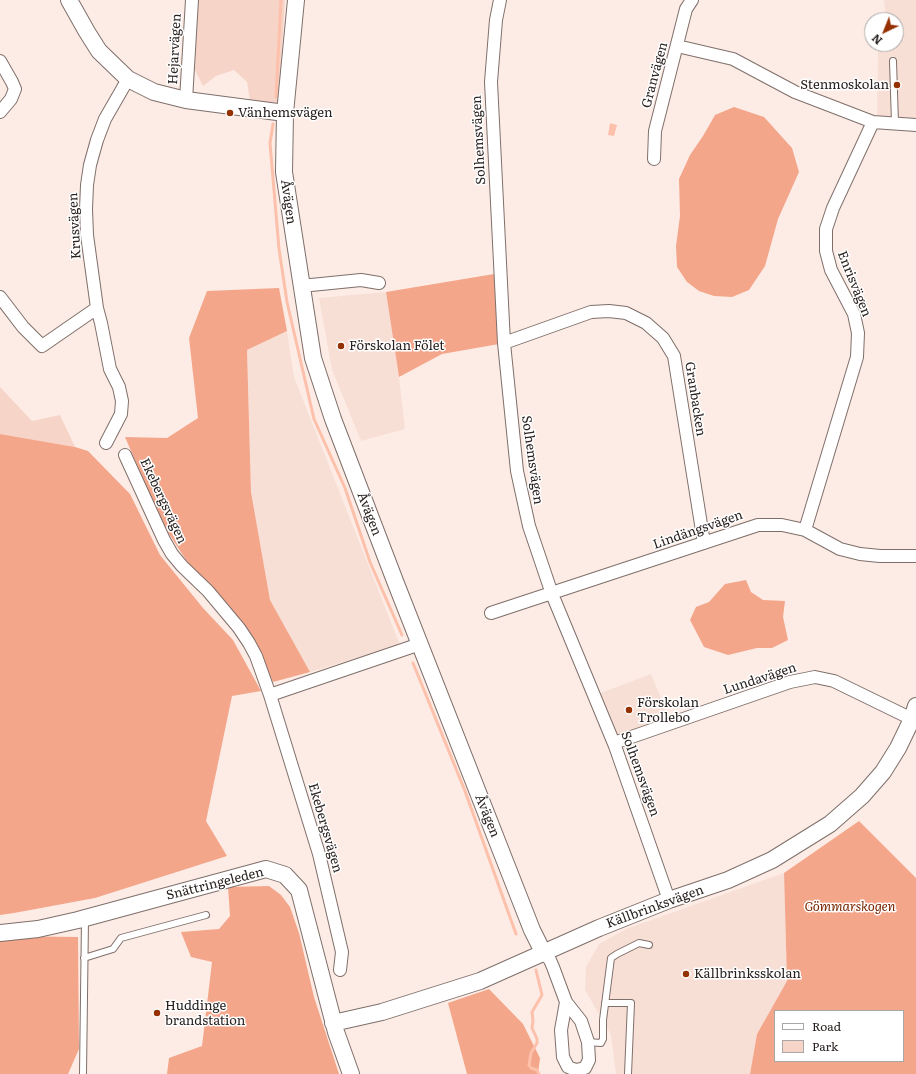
<!DOCTYPE html>
<html>
<head>
<meta charset="utf-8">
<style>
	body { margin:0 }
	#map { position:relative; width:916px; height:1074px; overflow:hidden; background:#fdece5; font-family:Literata,serif }
	canvas { display:block }
	.legend { position:absolute; left:774px; top:1010px; width:130px; height:52px; box-sizing:border-box; background:#fff; border:1px solid #a9a6a5; margin:0; padding:5px 7px; list-style:none; font-size:12px; color:#28211f }
	.legend li { display:flex; align-items:center; gap:8px; height:20px }
	.legend b { width:20px; border:1px solid #a9a6a5 }
	.north { position:absolute; left:864px; top:12px; width:40px; height:40px; box-sizing:border-box; background:#fff; border:1px solid #a9a6a5; border-radius:50%; rotate:223deg; font-size:11px; font-weight:700; line-height:16px; text-align:center; color:#28211f }
	.north::after { content:''; display:block; margin:auto; width:14px; height:18px; background:#953000; clip-path:polygon(50% 0,100% 100%,50% 72%,0 100%) }
</style>
</head>
<body>
<div id="map">
<canvas width="916" height="1074"></canvas>
<ul class="legend">
<li><b style="height:5px;background:#fff"></b>Road</li>
<li><b style="height:11px;background:#f7d4c8"></b>Park</li>
</ul>
<div class="north">N</div>
</div>
<script>
const context = document.querySelector('canvas').getContext('2d');
context.lineJoin = 'round';
function paint(path, color) { context.fillStyle = color; context.fill(path, 'evenodd'); }
const poly = rows => new Path2D(rows.map(r => 'M' + r).join(''));
function strokePath(path, color, width, dash) { context.strokeStyle = color; context.lineWidth = width; context.lineCap = dash ? 'butt' : 'round'; context.setLineDash(dash || []); context.stroke(path); }
function label(font, color, halo, rows, align = 'center') {
  context.font = font + ' Literata,serif'; context.lineWidth = 3; context.setLineDash([]); context.textBaseline = 'middle'; context.strokeStyle = halo; context.fillStyle = color; for (const [text, x, y, turn = 0] of rows) {
    context.save(); context.translate(x, y); context.rotate((+turn || 0) * Math.PI / 180); context.textAlign = isNaN(turn) ? turn : align; if (halo) context.strokeText(text, 0, 0); context.fillText(text, 0, 0); context.restore();
  }
}
paint(poly([
	[884,0,916,0,916,121,877,120,878,51,889,48,888,44,896,44,896,20,886,20],
	[386,292,399,377,405,429,361,441,332,370,319,298],
	[287,331,294,377,400,645,310,672,270,600,251,492,247,350],
	[651,674,671,723,617,742,598,694],
	[784,873,787,981,757,1034,750,1074,616,1074,611,1035,585,990,586,967,599,944,626,929]
]), '#f8dfd6');
paint(poly([
	[197,0,285,0,279,104,250,100,247,82,234,70,216,76,203,86,195,70],
	[0,387,32,421,60,415,75,447,0,434]
]), '#f7d4c8');
paint(poly([
	[734,107,764,117,792,148,799,172,778,219,765,266,749,290,732,297,714,296,699,291,687,282,677,267,676,246,680,216,679,179,690,155,703,136,715,115],
	[494,274,499,344,442,354,399,377,386,292],
	[279,288,287,331,247,350,251,492,270,600,310,672,273,682,247,628,196,575,163,525,125,437,167,438,198,418,189,338,207,291],
	[0,434,75,447,88,451,130,494,160,555,203,608,233,640,261,691,232,696,206,821,227,856,95,898,14,913,0,915],
	[746,580,751,592,763,600,785,601,783,617,788,640,772,648,757,648,728,655,704,647,690,620,696,607,709,602,725,584],
	[859,821,916,878,916,1074,750,1074,757,1034,787,981,784,873],
	[775,1011,903,1011,903,1061,775,1061],
	[269,886,281,895,290,907,299,933,314,997,339,1074,167,1074,169,1058,202,1046,212,962,191,957,181,932,219,929,230,916,228,887],
	[0,936,78,937,79,1049,68,1074,0,1074],
	[489,989,523,1024,540,1058,538,1074,467,1074,448,1003]
]), '#f4a68b');
paint(poly([
	[610,123,617,125,614,136,608,135]
]), '#fcc0ab');
strokePath(poly([
	[276,97,281,0],
	[273,124,270,143,279,249,287,302,314,419,345,488,370,562,402,635],
	[413,663,465,791,516,934],
	[536,970,542,995,532,1012,533,1021,532,1028,537,1039,537,1043,531,1053,529,1065,531,1068,537,1070,539,1074]
]), '#fcc0ab', 3);
const service = poly([
	[893,61,895,123],
	[84,958,113,949,121,938,206,915],
	[605,1003,631,1003,628,1074],
	[588,1042,601,1043,603,1039,603,1020,611,958,617,954,639,943,649,945],
	[83,1074,85,919]
]);
const minor = poly([
	[500,0,496,20,491,82,504,343,517,471,529,526,552,594,615,746,669,900],
	[677,46,733,59,795,92,873,122,916,125],
	[0,61,12,82,15,89,11,99,0,112],
	[186,100,192,0],
	[654,159,655,131,686,9,692,0],
	[301,286,361,280,379,283],
	[0,297,23,327,42,346,97,308],
	[504,343,591,312,609,311,626,313,646,323,663,338,674,356,704,543],
	[106,443,121,414,122,401,119,387,110,369,101,323,97,308,87,235,86,209,87,185,90,165,97,140,105,119,128,79],
	[125,455,164,540,172,554,182,566,208,591,239,628,249,643,256,656,270,695],
	[805,530,857,357,858,333,854,314,831,270,826,251,826,229,833,208,873,122],
	[491,613,758,525,782,525,805,530,840,549,860,554,880,556,916,556],
	[614,743,790,682,815,677,834,681,912,719],
	[543,952,550,960,553,967,566,1002,581,1021,588,1042,589,1060,585,1068,576,1070,568,1067,563,1057,561,1030,566,1002],
	[340,970,342,952,319,854,270,695,420,644]
]);
const tertiary = poly([
	[69,0,87,32,99,51,128,79,154,92,186,100,285,113],
	[296,0,285,113,284,172,313,358,333,419,395,581,532,930,543,952],
	[0,933,38,929,78,920,266,869,285,875,299,890,336,1032,351,1074],
	[333,1023,382,1012,480,981,599,928,669,900,728,880,772,860,830,824,862,796,883,772,898,748,912,719,916,706]
]);
strokePath(service, '#7f6f6a', 8);
strokePath(minor, '#7f6f6a', 14);
strokePath(tertiary, '#7f6f6a', 18);
strokePath(service, '#fff', 6);
strokePath(minor, '#fff', 12);
strokePath(tertiary, '#fff', 16);
for (const [x, y, r, color] of [
	[897,85,4,"#953000"],
	[230,113,4,"#953000"],
	[341,346,4,"#953000"],
	[629,710,4,"#953000"],
	[686,974,4,"#953000"],
	[157,1013,4,"#953000"]
]) { const dot = new Path2D(); dot.arc(x, y, r, 0, 2 * Math.PI); context.fillStyle = color; context.fill(dot); strokePath(dot, '#fff', 1.5); }
label('13px', '#28211f', '#fff', [
	["Hejarvägen",175,49,-87],
	["Granvägen",655,75,-75],
	["Solhemsvägen",479,140,-93],
	["Åvägen",288,202,82],
	["Krusvägen",75,226,-93],
	["Enrisvägen",854,284,68],
	["Granbacken",695,399,81],
	["Solhemsvägen",532,460,82],
	["Ekebergsvägen",163,501,65],
	["Åvägen",369,514,69],
	["Lindängsvägen",698,530,-19],
	["Lundavägen",760,679,-18],
	["Solhemsvägen",640,774,70],
	["Åvägen",487,816,68],
	["Ekebergsvägen",325,828,74],
	["Snättringeleden",215,884,-14],
	["Källbrinksvägen",655,907,-20]
]);
label('13px', '#28211f', '#fff', [
	["Stenmoskolan",889,85,"right"],
	["Vänhemsvägen",238,113],
	["Förskolan Fölet",349,346],
	["Förskolan",637,703],
	["Trollebo",637,718],
	["Källbrinksskolan",694,974],
	["Huddinge",165,1006],
	["brandstation",165,1021]
], 'left');
label('italic 13px', '#7a2600', '#fff', [
	["Gömmarskogen",850,907]
]);
</script>
</body>
</html>
